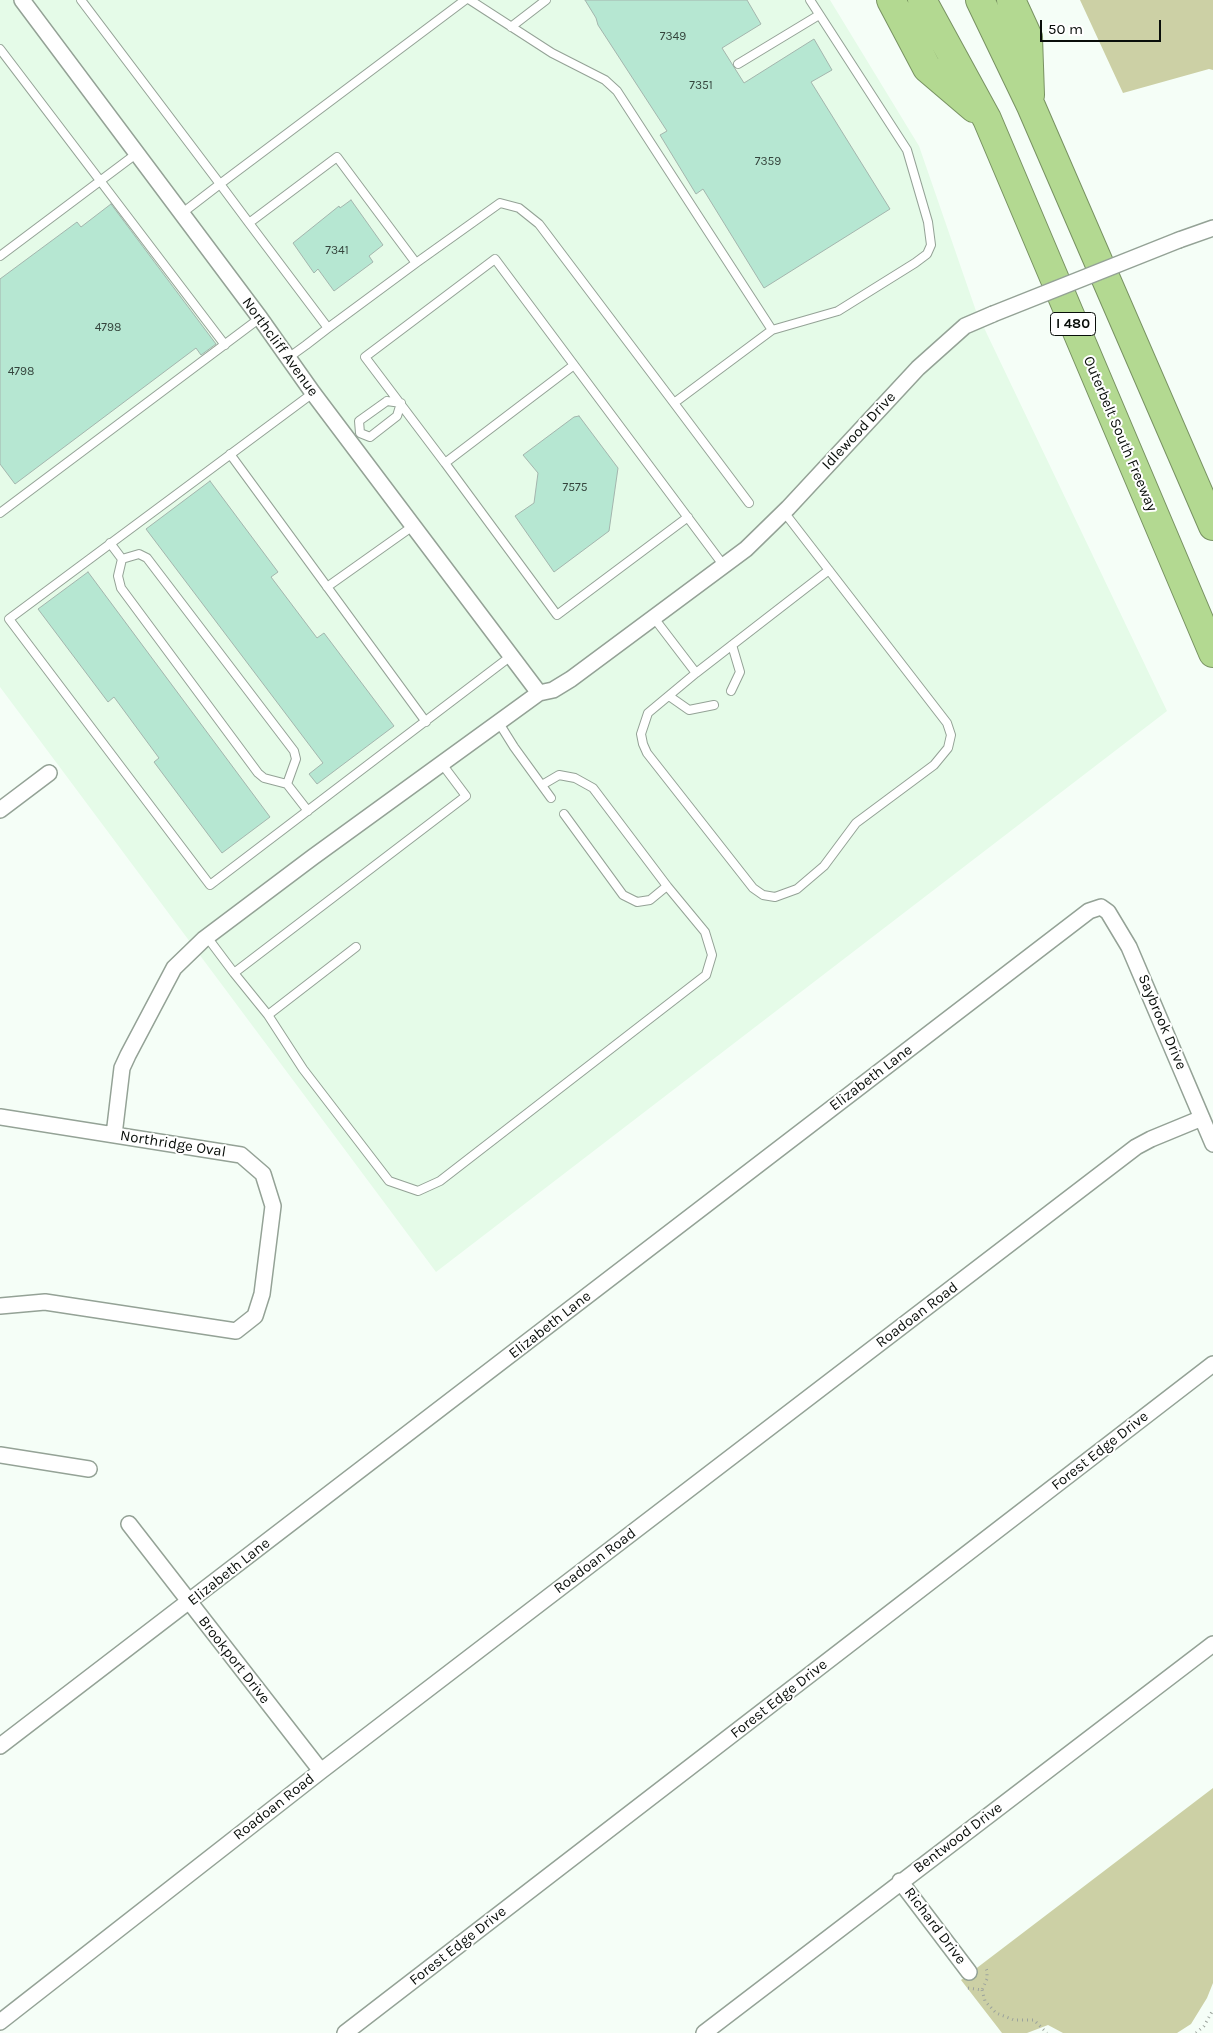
<!DOCTYPE html>
<html>
<head>
<meta charset="utf-8">
<style>
	body { margin:0 }
	#map { position:relative; width:1213px; height:2033px; overflow:hidden; background:#f5fef7; font-family:Karla,sans-serif }
	canvas { display:block }
	.scale { position:absolute; left:1040px; top:20px; width:121px; height:22px; box-sizing:border-box; border:2px solid #090e0a; border-top:0; padding-left:6px; font-size:15px; line-height:18px; white-space:nowrap; color:#090e0a; -webkit-text-stroke:4px #fff; paint-order:stroke }
</style>
</head>
<body>
<div id="map">
<canvas width="1213" height="2033"></canvas>
<div class="scale">50 m</div>
</div>
<script>
const context = document.querySelector('canvas').getContext('2d');
context.lineJoin = 'round';
function paint(path, color) { context.fillStyle = color; context.fill(path, 'evenodd'); }
const poly = rows => new Path2D(rows.map(r => 'M' + r).join(''));
function strokePath(path, color, width, dash) { context.strokeStyle = color; context.lineWidth = width; context.lineCap = dash ? 'butt' : 'round'; context.setLineDash(dash || []); context.stroke(path); }
function label(font, color, halo, rows, align = 'center') {
  context.font = font + ' Karla,sans-serif'; context.lineWidth = 4; context.setLineDash([]); context.textBaseline = 'middle'; context.strokeStyle = halo; context.fillStyle = color; for (const [text, x, y, turn = 0] of rows) {
    context.save(); context.translate(x, y); context.rotate((+turn || 0) * Math.PI / 180); context.textAlign = isNaN(turn) ? turn : align; if (halo) context.strokeText(text, 0, 0); context.fillText(text, 0, 0); context.restore();
  }
}
paint(poly([
	[0,0,830,0,919,146,976,311,1167,711,436,1272,0,687]
]), '#e5fbe8');
paint(poly([
	[1080,0,1213,0,1213,70,1209,69,1123,93],
	[1213,1788,1213,1983,1207,1998,1191,2024,1177,2033,1063,2033,1048,2025,1027,2033,1002,2033,961,1980]
]), '#ccd0a5');
const building = poly([
	[585,0,747,0,761,24,722,48,744,83,814,39,832,70,811,82,890,209,764,288,703,189,696,194,660,135,667,131,598,25,596,18,585,0],
	[351,200,383,245,369,256,373,262,334,291,318,269,314,273,293,243,339,206,340,208,351,200],
	[111,204,216,344,201,355,196,348,15,484,0,464,0,279,77,222,81,227,111,204],
	[579,416,618,468,609,531,554,572,515,516,534,503,538,473,523,455,574,417,579,416],
	[210,481,278,572,271,577,317,638,324,633,394,726,317,784,309,774,323,763,146,529,210,481],
	[88,572,270,817,222,853,154,762,159,758,114,697,108,702,38,609,88,572]
]);
paint(building, '#b6e7d2');
strokePath(building, '#a4b6ae', 1);
const lane = poly([
	[81,0,220,184,465,0],
	[470,0,552,53,605,80,617,91,772,330,674,403,749,503],
	[511,27,546,0],
	[0,49,225,345],
	[738,64,819,15],
	[181,214,220,184,249,223],
	[0,256,136,154],
	[495,259,574,365,445,463,365,357,495,259],
	[416,263,500,203,519,208,539,224,674,403],
	[772,330,838,311,915,263,927,254,931,245,928,222,907,150,810,0],
	[288,358,306,345,328,328,416,263,337,157,249,223,328,328],
	[574,365,724,566],
	[313,393,9,619,210,885,511,656],
	[387,401,401,403,397,416,370,437,360,433,359,421,387,401],
	[230,454,426,722],
	[445,463,557,615,688,517],
	[0,513,260,318],
	[110,543,122,559,118,576,121,588,258,773,264,778,287,784,308,811],
	[122,559,139,554,147,558,294,751,296,759,287,784],
	[327,587,413,526],
	[654,618,696,673,648,713,641,734,643,744,647,753,753,888,763,895,775,897,797,889,824,866,856,823,934,765,948,748,951,735,947,723,784,512],
	[696,673,829,570],
	[731,691,740,672,732,645],
	[669,696,689,710,714,705],
	[499,723,514,747,551,798],
	[542,785,559,775,575,778,593,788,667,886,650,900,637,902,623,895,564,814],
	[207,937,234,973,466,796,442,764],
	[234,973,268,1015,356,947],
	[268,1015,303,1069,389,1181,418,1191,440,1181,706,975,712,955,705,932,667,886]
]);
const street = poly([
	[22,0,260,318,313,393,539,693],
	[1179,240,1213,228],
	[0,810,49,773],
	[0,1117,241,1155,263,1174,273,1206,262,1294,255,1316,236,1331,45,1302,0,1306],
	[114,1135,122,1068,128,1055,174,968,204,939,313,857,539,693,553,690,571,679,746,549,788,508,918,368,965,326,993,314],
	[0,1455,89,1469],
	[129,1524,321,1771],
	[0,1746,1089,911,1101,907,1108,912,1129,947,1213,1144],
	[900,1881,969,1972],
	[0,2022,321,1771,1136,1147,1151,1139,1202,1118],
	[345,2033,1213,1364],
	[704,2033,1213,1644]
]);
const highway = poly([
	[891,0,927,68,974,108],
	[922,0,987,119,1213,653],
	[980,0,1031,106,1213,526],
	[1011,0,1028,37,1030,95]
]);
strokePath(lane, '#94a296', 10);
strokePath(street, '#94a296', 18);
strokePath(highway, '#789262', 30);
strokePath(poly([
	[968,1988,982,1990,987,1979,987,1971,985,1966],
	[982,1990,985,2001,996,2013,1014,2020,1034,2020,1047,2033],
	[1196,2033,1204,2026,1213,2010]
]), '#9ba29c', 3, [1, 4]);
strokePath(lane, '#fff', 8);
strokePath(street, '#fff', 15);
strokePath(highway, '#b3d991', 28);
const streetBridge = poly([
	[993,314,1179,240]
]);
strokePath(streetBridge, '#94a296', 18, []);
strokePath(streetBridge, '#fff', 15);
label('12px', '#34443c', null, [
	["7349",673,37],
	["7351",701,86],
	["7359",768,162],
	["7341",337,251],
	["4798",108,328],
	["4798",21,372],
	["7575",575,488]
]);
for (const [x, y, w] of [
	[1073,324,45]
]) { const box = new Path2D(); box.roundRect(x - w / 2, y - 11.5, w, 23, 4); context.fillStyle = '#fff'; context.fill(box); strokePath(box, '#090e0a', 1); }
label('bold 14px', '#090e0a', null, [
	["I 480",1073,324]
]);
label('15px', '#090e0a', '#fff', [
	["Northcliff Avenue",280,347,54],
	["Idlewood Drive",859,431,-47],
	["Outerbelt South Freeway",1120,434,67],
	["Saybrook Drive",1162,1022,67],
	["Elizabeth Lane",871,1078,-37],
	["Northridge Oval",173,1144,9],
	["Roadoan Road",917,1315,-37],
	["Elizabeth Lane",550,1325,-38],
	["Forest Edge Drive",1100,1451,-38],
	["Roadoan Road",595,1561,-37],
	["Elizabeth Lane",229,1572,-38],
	["Brookport Drive",234,1660,52],
	["Forest Edge Drive",779,1699,-38],
	["Roadoan Road",274,1807,-38],
	["Bentwood Drive",958,1838,-37],
	["Richard Drive",935,1926,53],
	["Forest Edge Drive",458,1946,-38]
]);
</script>
</body>
</html>
